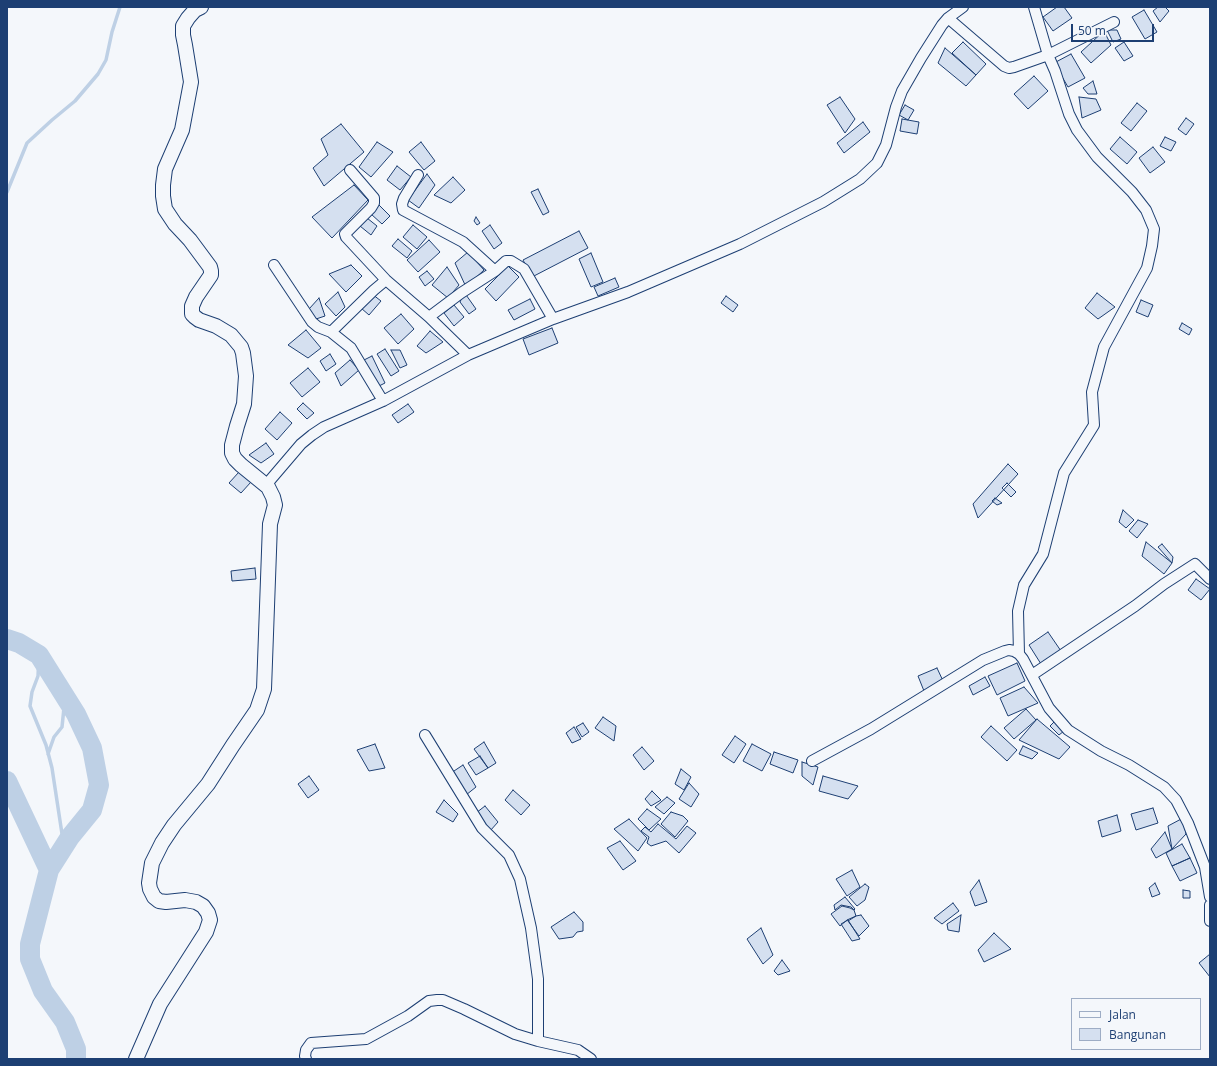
<!DOCTYPE html>
<html>
<head>
<meta charset="utf-8">
<style>
	body { margin:0 }
	#map { position:relative; width:1217px; height:1066px; overflow:hidden; background:#f4f7fb; font-family:"Open Sans",sans-serif }
	canvas { display:block }
	.frame { position:absolute; inset:0; border:8px solid #1d3f73; pointer-events:none }
	.legend { position:absolute; left:1071px; top:998px; width:130px; height:52px; box-sizing:border-box; background:#f4f7fb; border:1px solid #9eadc5; margin:0; padding:5px 7px; list-style:none; font-size:12px; color:#1d3f73 }
	.legend li { display:flex; align-items:center; gap:8px; height:20px }
	.legend b { width:20px; border:1px solid #9eadc5 }
	.scale { position:absolute; left:1071px; top:24px; width:83px; height:18px; box-sizing:border-box; border:2px solid #1d3f73; border-top:0; padding-left:5px; font-size:12px; line-height:14px; white-space:nowrap; color:#1d3f73; -webkit-text-stroke:3px #f4f7fb; paint-order:stroke }
</style>
</head>
<body>
<div id="map">
<canvas width="1217" height="1066"></canvas>
<div class="frame"></div>
<ul class="legend">
<li><b style="height:5px;background:#f4f7fb"></b>Jalan</li>
<li><b style="height:11px;background:#d5e0f0"></b>Bangunan</li>
</ul>
<div class="scale">50 m</div>
</div>
<script>
const context = document.querySelector('canvas').getContext('2d');
context.lineJoin = 'round';
const poly = rows => new Path2D(rows.map(r => 'M' + r).join(''));
function strokePath(path, color, width, dash) { context.strokeStyle = color; context.lineWidth = width; context.lineCap = dash ? 'butt' : 'round'; context.setLineDash(dash || []); context.stroke(path); }
function paint(path, color) { context.fillStyle = color; context.fill(path, 'evenodd'); }
strokePath(poly([
	[7,192,27,143,52,120,75,101,98,74,106,60,112,32,120,7],
	[39,655,38,676,32,692,30,706,46,745,52,768,64,847],
	[48,754,54,737,62,727,65,698]
]), '#bed0e5', 3.5);
strokePath(poly([
	[7,639,19,643,39,655,76,714,92,748,99,785,92,810,70,837,49,870,30,944,30,959,43,991,65,1022,76,1049,76,1059],
	[7,781,49,870]
]), '#bed0e5', 20);
const building = poly([
	[1057,7,1064,7,1072,18,1053,31,1043,17,1057,7],
	[1158,7,1165,7,1169,11,1160,22,1153,11,1158,7],
	[1144,10,1157,32,1145,39,1132,17,1144,10],
	[1107,30,1117,30,1121,39,1113,42,1107,30],
	[1104,31,1111,45,1091,63,1081,52,1104,31],
	[963,42,986,64,976,75,952,53,963,42],
	[1124,42,1133,56,1124,61,1115,48,1124,42],
	[945,48,976,75,966,86,938,63,945,48],
	[1071,54,1085,78,1068,87,1054,63,1071,54],
	[1034,76,1048,91,1028,109,1014,94,1034,76],
	[1093,81,1097,94,1088,94,1083,88,1093,81],
	[840,97,855,119,845,133,827,105,840,97],
	[1079,97,1096,99,1101,110,1082,118,1079,97],
	[1137,103,1147,111,1131,131,1121,123,1137,103],
	[905,105,914,110,908,120,899,115,905,105],
	[1186,118,1194,124,1186,135,1178,129,1186,118],
	[902,119,919,122,917,134,900,131,902,119],
	[863,122,870,132,844,153,837,143,863,122],
	[341,124,364,152,324,186,313,168,328,155,321,139,341,124],
	[1120,137,1137,152,1127,164,1110,149,1120,137],
	[1165,137,1176,142,1171,151,1160,146,1165,137],
	[377,142,393,152,371,177,359,167,377,142],
	[421,142,435,161,424,170,409,152,421,142],
	[1153,147,1165,162,1150,173,1139,158,1153,147],
	[397,166,411,177,400,190,387,180,397,166],
	[427,174,435,185,419,208,408,200,427,174],
	[453,177,465,190,451,203,434,195,453,177],
	[354,185,368,200,332,238,312,217,354,185],
	[538,189,549,212,543,215,531,192,538,189],
	[376,202,390,216,382,224,371,214,376,202],
	[476,217,480,223,477,225,474,221,476,217],
	[367,218,377,226,371,235,360,226,367,218],
	[413,225,427,237,417,249,403,237,413,225],
	[490,225,502,243,494,249,482,231,490,225],
	[579,231,588,248,532,277,523,260,579,231],
	[398,239,412,251,407,258,392,246,398,239],
	[429,240,440,252,418,272,407,260,429,240],
	[468,252,484,270,466,287,455,263,468,252],
	[591,253,603,282,591,287,579,259,591,253],
	[351,265,362,276,346,292,329,274,351,265],
	[508,266,519,277,496,301,485,289,508,266],
	[447,267,459,285,448,298,432,285,447,267],
	[427,271,434,279,425,286,419,277,427,271],
	[615,278,619,287,598,296,594,287,615,278],
	[338,292,345,307,336,316,325,304,338,292],
	[464,292,476,309,469,314,460,302,464,292],
	[1097,293,1115,307,1098,319,1085,308,1097,293],
	[372,294,381,301,369,315,361,308,372,294],
	[726,296,738,305,733,312,721,303,726,296],
	[319,298,325,316,313,320,309,309,319,298],
	[530,299,535,309,514,320,508,310,530,299],
	[1141,300,1153,305,1148,317,1136,312,1141,300],
	[454,305,464,317,454,326,444,313,454,305],
	[401,314,414,329,398,344,384,328,401,314],
	[1182,323,1192,329,1189,335,1179,329,1182,323],
	[552,328,558,343,529,355,523,339,552,328],
	[306,330,321,348,308,358,288,345,306,330],
	[430,331,443,342,426,353,417,346,430,331],
	[385,349,399,371,391,376,377,354,385,349],
	[391,350,400,350,407,365,400,368,391,350],
	[330,354,336,364,326,371,320,361,330,354],
	[372,356,385,383,377,387,364,360,372,356],
	[350,360,359,370,341,386,335,373,350,360],
	[308,368,320,382,302,397,290,383,308,368],
	[303,403,314,413,307,419,297,409,303,403],
	[408,404,414,412,398,423,392,415,408,404],
	[280,412,292,423,277,440,265,429,280,412],
	[266,443,274,454,261,463,249,455,266,443],
	[1008,464,1018,474,978,518,973,504,1008,464],
	[239,472,251,482,241,493,229,483,239,472],
	[1007,483,1016,492,1011,497,1002,488,1007,483],
	[995,498,1002,503,997,505,992,501,995,498],
	[1123,510,1134,520,1126,528,1119,522,1123,510],
	[1138,520,1148,524,1137,538,1129,531,1138,520],
	[1146,542,1172,563,1164,574,1142,556,1146,542],
	[1162,544,1173,557,1172,563,1158,547,1162,544],
	[255,568,256,579,232,581,231,571,255,568],
	[1196,579,1210,589,1201,600,1188,590,1196,579],
	[1048,632,1061,651,1041,664,1029,645,1048,632],
	[1017,663,1025,681,997,695,988,676,1017,663],
	[937,668,944,683,924,691,918,676,937,668],
	[985,677,990,686,973,695,969,686,985,677],
	[1024,687,1038,703,1008,716,1000,698,1024,687],
	[1026,709,1036,720,1014,739,1004,728,1026,709],
	[603,717,616,726,614,741,595,728,603,717],
	[1037,719,1070,747,1059,759,1019,740,1037,719],
	[1055,721,1064,731,1059,735,1050,726,1055,721],
	[583,723,589,732,582,737,576,727,583,723],
	[991,726,1017,750,1007,761,981,737,991,726],
	[574,727,581,739,572,743,566,733,574,727],
	[735,736,746,744,734,763,722,755,735,736],
	[484,742,496,763,488,768,474,749,484,742],
	[375,744,385,768,369,771,357,750,375,744],
	[752,744,771,754,762,771,743,761,752,744],
	[1023,746,1038,753,1032,759,1019,754,1023,746],
	[642,747,654,761,644,770,633,755,642,747],
	[774,752,798,760,793,773,770,764,774,752],
	[480,756,488,768,476,775,468,763,480,756],
	[802,762,818,767,813,785,802,776,802,762],
	[463,765,476,787,466,795,451,773,463,765],
	[681,769,691,777,684,790,675,784,681,769],
	[309,776,319,790,308,798,298,784,309,776],
	[823,776,858,786,848,799,819,791,823,776],
	[689,783,699,794,691,807,679,799,689,783],
	[513,790,530,805,521,815,505,800,513,790],
	[652,791,661,800,651,806,645,799,652,791],
	[667,797,675,803,664,814,655,807,667,797],
	[444,800,458,814,453,822,436,812,444,800],
	[485,806,498,822,490,831,476,813,485,806],
	[1153,808,1158,823,1136,830,1131,814,1153,808],
	[647,809,661,819,649,830,638,819,647,809],
	[671,812,683,816,688,821,675,837,661,824,671,812],
	[1117,815,1121,831,1102,837,1098,821,1117,815],
	[1183,818,1186,834,1172,849,1168,826,1183,818],
	[629,819,647,838,638,851,614,829,629,819],
	[658,824,676,839,687,826,696,833,679,853,666,841,651,846,647,843,649,837,641,831,645,827,651,832,658,824],
	[1165,832,1172,849,1156,858,1151,849,1165,832],
	[620,841,636,861,623,870,607,848,620,841],
	[1182,844,1190,858,1172,866,1166,853,1182,844],
	[1190,858,1197,873,1180,881,1172,866,1190,858],
	[852,870,860,887,847,896,836,879,852,870],
	[979,880,987,902,975,906,970,892,979,880],
	[1155,883,1160,894,1152,897,1149,888,1155,883],
	[865,884,869,887,865,900,857,906,849,897,865,884],
	[1183,890,1190,891,1190,898,1183,898,1183,890],
	[845,897,855,909,854,910,851,907,841,905,835,910,834,905,845,897],
	[953,903,959,911,942,924,934,918,953,903],
	[842,906,850,908,854,910,856,916,847,920,840,926,831,914,842,906],
	[574,912,583,922,583,931,577,932,573,937,559,939,551,927,574,912],
	[861,915,869,926,859,936,848,921,856,916,861,915],
	[961,915,959,932,948,930,947,924,961,915],
	[848,920,860,939,852,941,841,924,848,920],
	[761,928,773,955,763,964,747,939,761,928],
	[994,933,1011,949,984,962,978,950,994,933],
	[1210,954,1210,977,1199,963,1210,954],
	[782,960,790,971,778,975,774,971,782,960]
]);
paint(building, '#d5e0f0');
strokePath(building, '#1d3f73', 1);
const street = poly([
	[1034,7,1048,55,1114,22],
	[948,18,1004,66,1009,68,1014,67,1048,55,1055,71,1069,114,1077,130,1097,157,1132,192,1146,210,1154,229,1152,246,1147,268,1104,347,1092,392,1094,425,1064,473,1043,554,1024,585,1018,611,1019,654],
	[350,170,374,198,374,203,371,208,345,234,346,237,386,280,429,317,468,355],
	[418,175,404,198,402,204,403,210,463,242,495,271],
	[274,265,312,322,318,327,331,332,351,348,383,401],
	[429,317,461,293,495,271,506,261,511,261,524,269,553,319],
	[331,332,374,290,386,280],
	[266,485,301,444,312,435,324,427,383,401,468,355,553,319,628,292,740,244,823,202,860,179,877,163,886,145,896,107,902,91,921,58,942,25,948,18,963,7],
	[1032,675,1135,606,1164,584,1195,564,1210,579],
	[425,735,482,828,509,855,520,879,531,928,538,979,538,1041],
	[812,761,871,729,983,660,1005,651,1009,650,1014,651,1019,654,1023,659,1049,708,1068,730,1101,751,1129,765,1164,787,1176,800,1188,823,1205,867,1210,897],
	[1210,905,1210,921],
	[306,1059,305,1056,306,1050,311,1043,366,1039,408,1016,429,1001,437,1000,443,1000,464,1009,515,1034,538,1041,578,1050,591,1059]
]);
const secondary = poly([
	[136,1059,160,1004,206,932,210,920,208,913,203,906,196,902,185,900,166,902,159,901,154,897,150,889,149,883,152,863,162,843,174,825,208,784,233,745,257,710,264,689,270,524,275,505,273,497,268,487,241,465,235,459,232,453,232,445,237,426,244,404,246,376,243,353,241,347,231,335,216,326,199,320,195,317,192,314,192,306,196,297,211,275,211,271,210,267,190,240,175,224,165,209,163,196,163,185,165,169,182,130,191,82,185,45,183,35,183,26,188,18,195,10,201,7]
]);
strokePath(street, '#1d3f73', 12);
strokePath(secondary, '#1d3f73', 16);
strokePath(street, '#f4f7fb', 10);
strokePath(secondary, '#f4f7fb', 14);
</script>
</body>
</html>
